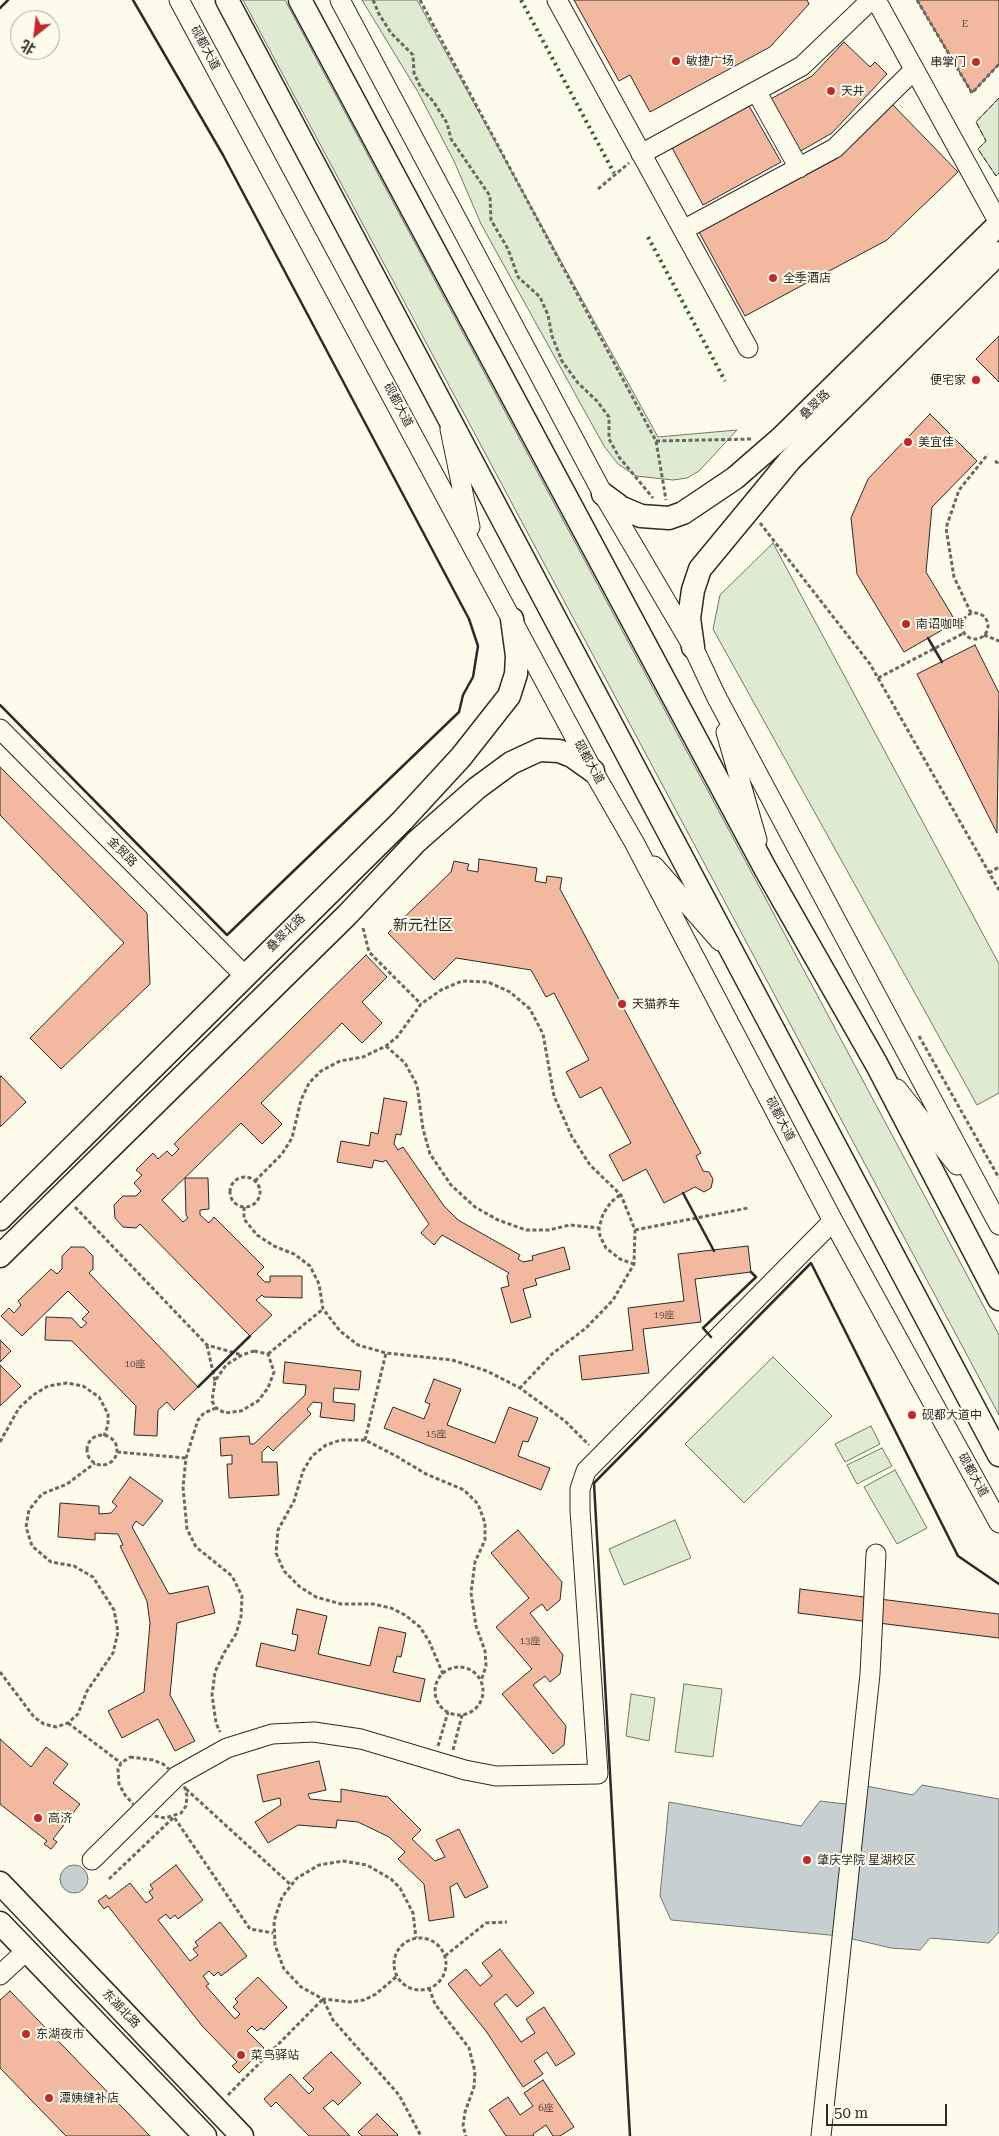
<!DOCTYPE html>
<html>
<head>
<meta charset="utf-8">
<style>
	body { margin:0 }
	#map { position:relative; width:999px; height:2136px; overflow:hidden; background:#fdfbea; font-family:"Roboto Serif","Noto Sans SC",serif }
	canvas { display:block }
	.north { position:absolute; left:10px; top:10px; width:50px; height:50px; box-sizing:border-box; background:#fdfbea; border:1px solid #a9a89e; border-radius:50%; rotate:209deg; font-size:14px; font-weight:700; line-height:20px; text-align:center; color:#2b2b2b }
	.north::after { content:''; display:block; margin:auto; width:18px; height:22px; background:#c62828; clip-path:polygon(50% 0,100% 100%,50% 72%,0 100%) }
	.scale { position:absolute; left:826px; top:2104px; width:121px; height:22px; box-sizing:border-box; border:2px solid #2b2b2b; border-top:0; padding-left:6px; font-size:15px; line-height:18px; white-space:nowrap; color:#2b2b2b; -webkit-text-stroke:4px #fdfbea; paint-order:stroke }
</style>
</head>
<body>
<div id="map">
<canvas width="999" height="2136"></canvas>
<div class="north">北</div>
<div class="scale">50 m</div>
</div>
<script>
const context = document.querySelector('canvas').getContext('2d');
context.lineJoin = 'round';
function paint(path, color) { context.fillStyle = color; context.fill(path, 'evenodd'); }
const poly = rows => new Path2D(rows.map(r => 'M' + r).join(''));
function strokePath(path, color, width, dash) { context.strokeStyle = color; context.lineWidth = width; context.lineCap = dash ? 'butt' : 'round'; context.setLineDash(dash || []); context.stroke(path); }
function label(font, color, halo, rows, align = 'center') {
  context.font = font + ' "Roboto Serif","Noto Sans SC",serif'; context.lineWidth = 4; context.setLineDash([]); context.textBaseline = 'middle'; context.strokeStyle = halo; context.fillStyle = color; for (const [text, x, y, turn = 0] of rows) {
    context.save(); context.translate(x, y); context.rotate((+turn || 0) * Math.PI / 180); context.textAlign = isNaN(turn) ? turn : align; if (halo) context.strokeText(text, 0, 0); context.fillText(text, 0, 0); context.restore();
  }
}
const green = poly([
	[243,0,285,0,999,1335,999,1415,243,0],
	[362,0,417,0,658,437,737,430,699,471,687,478,673,480,636,476,618,464,604,446,481,224,454,161,418,92,362,0],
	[999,98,999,173,996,176,978,149,986,141,976,122,999,98],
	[773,543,999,964,999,1093,977,1105,713,629,720,595,773,543],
	[773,1357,832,1416,744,1503,685,1444,773,1357],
	[871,1426,880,1444,845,1462,835,1444,871,1426],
	[882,1448,892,1466,857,1484,847,1465,882,1448],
	[895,1470,927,1528,897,1544,864,1487,895,1470],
	[675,1520,691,1558,624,1585,609,1549,675,1520],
	[684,1684,722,1689,713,1757,675,1752,684,1684],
	[631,1694,655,1698,649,1741,626,1736,631,1694]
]);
paint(green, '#deebd1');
strokePath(green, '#74746e', 1);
const water = poly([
	[856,1784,913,1795,922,1785,999,1799,999,1932,989,1943,930,1938,920,1950,891,1948,840,1936,671,1920,660,1896,669,1802,801,1826,820,1801,854,1805,856,1784],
	'60 1879a14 14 0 1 1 28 0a14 14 0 1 1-28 0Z'
]);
paint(water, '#c7d0d0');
strokePath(water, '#74746e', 1);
const building = poly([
	[574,0,807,0,809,4,770,47,650,112,630,75,619,81,574,0],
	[917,0,999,0,999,64,972,93,917,0],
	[844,42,870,67,875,62,887,74,832,133,799,152,769,100,812,76,844,42],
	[748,104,781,162,703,205,671,146,748,104],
	[893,105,958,172,887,240,745,316,699,232,836,159,893,105],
	[999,336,999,382,976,359,999,336],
	[930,414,977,461,932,507,926,572,956,622,904,652,857,574,851,518,868,479,930,414],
	[975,645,999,693,997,833,917,674,975,645],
	[0,767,147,913,150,984,61,1069,30,1038,124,943,0,815,0,767],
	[479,859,537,868,535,881,546,883,547,876,562,878,560,889,701,1153,696,1156,703,1171,709,1172,713,1179,711,1188,704,1192,695,1187,664,1203,646,1169,623,1181,609,1155,631,1143,601,1087,580,1098,566,1072,589,1060,554,993,546,997,531,970,456,958,434,980,388,933,451,872,454,861,469,864,467,870,478,872,479,859],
	[366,955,387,977,362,1002,382,1023,362,1043,342,1023,261,1103,282,1124,262,1144,241,1123,162,1200,183,1222,188,1218,186,1215,185,1178,208,1178,209,1209,200,1210,200,1215,209,1223,214,1217,264,1267,257,1274,265,1282,270,1282,270,1276,302,1276,302,1298,264,1297,262,1295,256,1300,272,1315,250,1336,140,1224,136,1228,123,1227,115,1218,114,1205,123,1196,136,1196,141,1191,134,1183,142,1175,136,1170,153,1153,158,1159,167,1151,172,1156,179,1149,174,1144,366,955],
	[1,1076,26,1102,0,1127,0,1077,1,1076],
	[384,1098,407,1102,401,1135,396,1134,394,1144,398,1150,403,1147,444,1206,458,1220,520,1255,518,1259,523,1262,533,1260,532,1256,564,1247,570,1269,535,1279,537,1285,523,1289,531,1317,511,1323,501,1288,509,1286,507,1276,509,1273,442,1235,434,1245,421,1233,429,1224,386,1160,383,1162,374,1160,372,1168,337,1162,341,1141,369,1146,371,1132,378,1134,384,1098],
	[748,1246,751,1272,695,1279,701,1322,643,1329,649,1373,582,1380,579,1356,633,1350,628,1308,684,1301,678,1254,748,1246],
	[71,1247,84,1247,93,1256,93,1269,89,1273,198,1387,174,1410,167,1402,158,1410,157,1436,134,1435,136,1406,72,1341,45,1340,46,1317,72,1318,81,1328,87,1323,82,1319,89,1312,68,1291,22,1336,1,1316,9,1308,14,1313,21,1305,18,1301,51,1269,57,1274,62,1269,62,1256,71,1247],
	[0,1340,11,1351,0,1362,0,1340],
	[285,1362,361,1371,359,1390,334,1388,333,1402,355,1404,354,1421,320,1417,322,1403,313,1402,307,1409,311,1414,273,1451,268,1446,262,1452,262,1462,277,1462,279,1495,229,1498,227,1464,232,1464,232,1455,221,1456,220,1438,249,1436,250,1444,254,1444,305,1395,306,1385,283,1383,285,1362],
	[0,1365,21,1386,0,1406,0,1365],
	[434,1379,461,1389,447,1425,495,1443,509,1407,538,1418,528,1442,523,1441,518,1456,550,1468,541,1490,384,1428,393,1407,424,1419,430,1404,425,1402,434,1379],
	[130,1477,163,1501,143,1526,136,1521,132,1527,169,1594,208,1586,215,1613,177,1623,170,1695,195,1741,175,1751,158,1719,122,1738,108,1711,144,1692,150,1623,147,1601,120,1546,123,1545,118,1534,95,1533,95,1540,58,1537,60,1503,99,1506,99,1514,111,1513,117,1506,112,1502,130,1477],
	[518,1530,562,1582,560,1600,547,1611,542,1604,530,1613,563,1655,560,1674,550,1682,545,1676,533,1685,566,1726,564,1745,553,1754,502,1694,532,1669,496,1627,529,1598,491,1553,518,1530],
	[800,1589,999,1614,999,1638,798,1613,800,1589],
	[297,1609,327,1616,318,1654,370,1666,379,1627,406,1633,401,1657,397,1656,393,1672,425,1679,420,1702,256,1666,261,1643,295,1651,298,1635,292,1634,297,1609],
	[0,1739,31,1767,46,1747,68,1764,53,1783,80,1804,53,1839,57,1842,51,1849,44,1844,47,1841,0,1804,0,1739],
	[319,1761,326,1790,308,1794,310,1799,341,1802,341,1789,388,1797,421,1830,412,1839,435,1861,445,1857,436,1840,459,1829,488,1887,465,1898,457,1883,450,1887,454,1917,429,1921,424,1884,398,1859,405,1852,389,1837,358,1822,337,1820,336,1828,298,1825,268,1843,255,1822,281,1805,280,1798,263,1802,257,1775,319,1761],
	[176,1865,203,1900,178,1919,175,1915,170,1919,166,1914,158,1920,190,1961,198,1955,193,1949,198,1946,195,1942,220,1922,247,1956,221,1976,218,1972,214,1976,209,1971,203,1976,209,1984,206,1986,235,2019,240,2014,233,2007,238,2002,235,1999,258,1977,287,2007,264,2030,261,2028,257,2031,252,2026,247,2031,264,2048,239,2073,232,2066,237,2062,203,2027,108,1906,104,1909,98,1901,106,1895,109,1899,130,1883,146,1903,153,1898,149,1892,153,1889,150,1885,176,1865],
	[500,1949,534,1993,517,2007,506,1994,494,2004,521,2042,535,2033,526,2019,544,2007,575,2054,556,2066,547,2052,534,2061,543,2074,523,2087,486,2031,448,1984,466,1969,480,1986,492,1976,482,1963,500,1949],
	[10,1991,150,2136,66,2136,0,2068,0,2000,10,1991],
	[331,2052,361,2083,338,2105,333,2100,323,2108,350,2136,309,2136,276,2102,271,2107,264,2099,290,2074,309,2094,314,2089,303,2078,331,2052],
	[543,2080,574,2127,560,2136,553,2136,546,2125,533,2134,534,2136,506,2136,489,2110,508,2097,520,2115,533,2106,524,2093,543,2080],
	[377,2114,398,2135,397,2136,362,2136,358,2132,377,2114]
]);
paint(building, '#f2b8a0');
strokePath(building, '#2b2b2b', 1);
const minor = poly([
	[179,0,593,771,634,842,833,1221,999,1523],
	[340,0,603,494,693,647,716,696,999,1225],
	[557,0,748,348],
	[876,0,999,223],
	[756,91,799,168],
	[641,154,802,66,871,0],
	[683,230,835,148,914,70],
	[450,429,470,527],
	[0,729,244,975],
	[726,732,757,840],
	[654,866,720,941],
	[897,1089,957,1165],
	[92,1860,177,1776,227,1748,272,1734,314,1732,361,1739,465,1770,496,1776,598,1774,580,1510,580,1489,586,1471,833,1221],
	[0,1975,26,1951],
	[821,2136,870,1674,876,1554]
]);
const major = poly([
	[227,0,999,1455],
	[300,0,766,870,877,1065,999,1299],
	[603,494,622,508,641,516,669,518,683,513,735,478,781,438,999,224],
	[693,647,689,618,693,590,700,569,790,460,999,253],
	[0,1219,402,821,461,757,509,696,516,674,517,656,512,619],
	[0,1256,347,915,416,842,477,788,511,763,539,750,559,751,572,756,593,771],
	[0,1883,242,2136],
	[0,1923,205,2136]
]);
strokePath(minor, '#2b2b2b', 21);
strokePath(major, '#2b2b2b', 25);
strokePath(poly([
	[373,0,379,14,391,33,413,55,414,73,421,88,433,101,447,123,451,139,490,196,491,220,508,249,518,277,540,297,548,315,552,336,562,361,578,383,597,401,609,417,609,439,619,457,653,498],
	[420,0,656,441,666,500],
	[917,0,972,93,999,64],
	[598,189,629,163],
	[656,441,753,439],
	[995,461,999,464],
	[760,523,870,664,999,890],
	[971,613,954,577,946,528,959,490,988,454],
	'962 626a13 13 0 1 1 26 0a13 13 0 1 1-26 0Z',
	[984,635,999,641],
	[878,678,964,633],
	[989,873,999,867],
	[363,928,369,952,421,1004],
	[919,1036,999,1178],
	[386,1046,405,1063,417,1085,423,1129,430,1154,451,1185,475,1207,498,1220,526,1230,549,1230,570,1225,599,1228],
	'230 1192a15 15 0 1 1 30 0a15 15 0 1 1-30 0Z',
	[255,1181,282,1154,292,1138,301,1100,309,1083,321,1071,340,1061,363,1057,386,1046,397,1037,421,1004,441,990,462,981,488,982,510,992,530,1009,543,1034,554,1096,572,1137,590,1165,621,1195,635,1230,634,1264,613,1300,586,1328,552,1354,520,1388],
	[620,1195,611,1202,603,1214,599,1228,600,1236,606,1248,620,1259,634,1264],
	[75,1207,207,1345,242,1355],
	[244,1207,244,1219,257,1235,274,1246,294,1254,310,1266,319,1284,323,1309,340,1331,358,1345,386,1353,452,1360,487,1371,520,1388,565,1421,589,1445],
	[635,1230,748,1208],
	[207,1345,215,1381],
	[254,1351,268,1354,274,1372,268,1388,258,1401,241,1411,225,1413,216,1408,212,1401,215,1381,226,1365,242,1355,254,1351],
	[268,1354,323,1309],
	[216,1408,204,1413,198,1420,186,1458,183,1487,187,1529,196,1547,232,1576,242,1596,241,1617,236,1634,224,1653,215,1672,212,1695,216,1723,220,1732],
	'87 1450a15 15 0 1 1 30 0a15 15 0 1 1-30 0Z',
	[365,1440,386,1353],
	[0,1442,19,1408,33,1395,48,1386,67,1383,83,1386,99,1397,108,1414,108,1425,104,1436],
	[117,1452,186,1458],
	'435 1691a24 24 0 1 1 48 0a24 24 0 1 1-48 0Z',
	[0,1672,34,1717,44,1724,56,1727,68,1723,78,1714,87,1691,113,1653,118,1632,114,1610,93,1577,74,1566,51,1562,32,1546,26,1527,29,1510,42,1494,67,1484,95,1463],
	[443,1674,429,1641,420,1627,405,1615,391,1608,373,1604,341,1604,316,1597,300,1587,284,1571,276,1553,278,1530,294,1501,303,1471,312,1456,326,1445,341,1440,365,1440,396,1456,426,1474,464,1490,478,1504,485,1523,485,1540,475,1562,471,1593,476,1626,485,1651,486,1666,481,1681],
	[68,1723,121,1763],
	[438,1746,448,1712],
	[453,1750,462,1715],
	[130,1757,153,1760,163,1764,177,1776,185,1788,187,1796,186,1806,181,1813,165,1818,154,1816,133,1804,125,1795,119,1784,118,1769,121,1763,130,1757],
	[186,1789,291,1885],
	[109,1879,174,1817,250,1929,273,1933],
	'394 1964a26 26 0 1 1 52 0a26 26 0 1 1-52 0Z',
	[445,1956,486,1923,507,1922],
	[396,1977,376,1994,364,2000,350,2002,323,1999,301,1987,284,1969,275,1945,274,1921,282,1897,297,1878,319,1865,343,1861,367,1865,391,1879,400,1888,413,1913,416,1938],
	[429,1988,435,2004,469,2048,475,2072,474,2087,465,2112,463,2126,466,2136],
	[228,2095,323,1999,333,2020,399,2095,421,2136]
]), '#6a6964', 3, [4, 2.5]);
strokePath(minor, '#fdfbea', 19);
strokePath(major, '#fdfbea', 22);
strokePath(poly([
	[521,0,614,173],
	[648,237,725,381]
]), '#34623c', 4, [2.5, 4]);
strokePath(poly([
	[999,98,976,122,986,141,978,149,996,176,999,173]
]), '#2b2b2b', 1, [6, 2.5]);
strokePath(poly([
	[0,8,8,0],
	[928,638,942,662],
	[0,705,227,935,459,712,463,695,473,677,478,646,469,619,223,155,133,0],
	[683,1193,714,1251],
	[711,1337,703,1328,756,1277,751,1272],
	[198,1387,250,1336],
	[630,2136,594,1483,811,1263,958,1556,999,1584]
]), '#2b2b2b', 2.5);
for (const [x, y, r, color] of [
	[676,61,5,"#c62828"],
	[976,62,5,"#c62828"],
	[831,91,5,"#c62828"],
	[773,278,5,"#c62828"],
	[976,380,5,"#c62828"],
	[908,442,5,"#c62828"],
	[906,624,5,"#c62828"],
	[622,1004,5,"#c62828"],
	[912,1415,5,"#c62828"],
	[38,1818,5,"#c62828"],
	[807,1860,5,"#c62828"],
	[26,2034,5,"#c62828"],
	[241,2055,5,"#c62828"],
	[49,2098,5,"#c62828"]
]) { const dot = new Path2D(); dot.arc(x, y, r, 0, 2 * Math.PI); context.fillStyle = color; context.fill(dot); strokePath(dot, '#fdfbea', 2); }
label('10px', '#5d4e48', null, [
	["E",965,24],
	["19座",664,1315],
	["10座",135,1364],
	["15座",436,1434],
	["13座",530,1641],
	["6座",546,2108]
]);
label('12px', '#2b2b2b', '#fdfbea', [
	["砚都大道",205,48,62],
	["砚都大道",398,405,62],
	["叠翠路",815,405,-44],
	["砚都大道",589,762,61],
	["金贸路",122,852,45],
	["叠翠北路",286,933,-44],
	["砚都大道",780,1119,62],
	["砚都大道",973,1475,61],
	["东湖北路",121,2009,46]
]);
label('12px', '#2b2b2b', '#fdfbea', [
	["敏捷广场",686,61],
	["串掌门",966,62,"right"],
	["天井",841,91],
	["全季酒店",783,278],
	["便宅家",966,380,"right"],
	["美宜佳",918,442],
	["南诏咖啡",916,624],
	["天猫养车",632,1004],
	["砚都大道中",922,1415],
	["高济",48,1818],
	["肇庆学院 星湖校区",817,1860],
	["东湖夜市",36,2034],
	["菜鸟驿站",251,2055],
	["潭姨缝补店",59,2098]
], 'left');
label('15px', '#2b2b2b', '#fdfbea', [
	["新元社区",423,926]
]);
</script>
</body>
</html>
